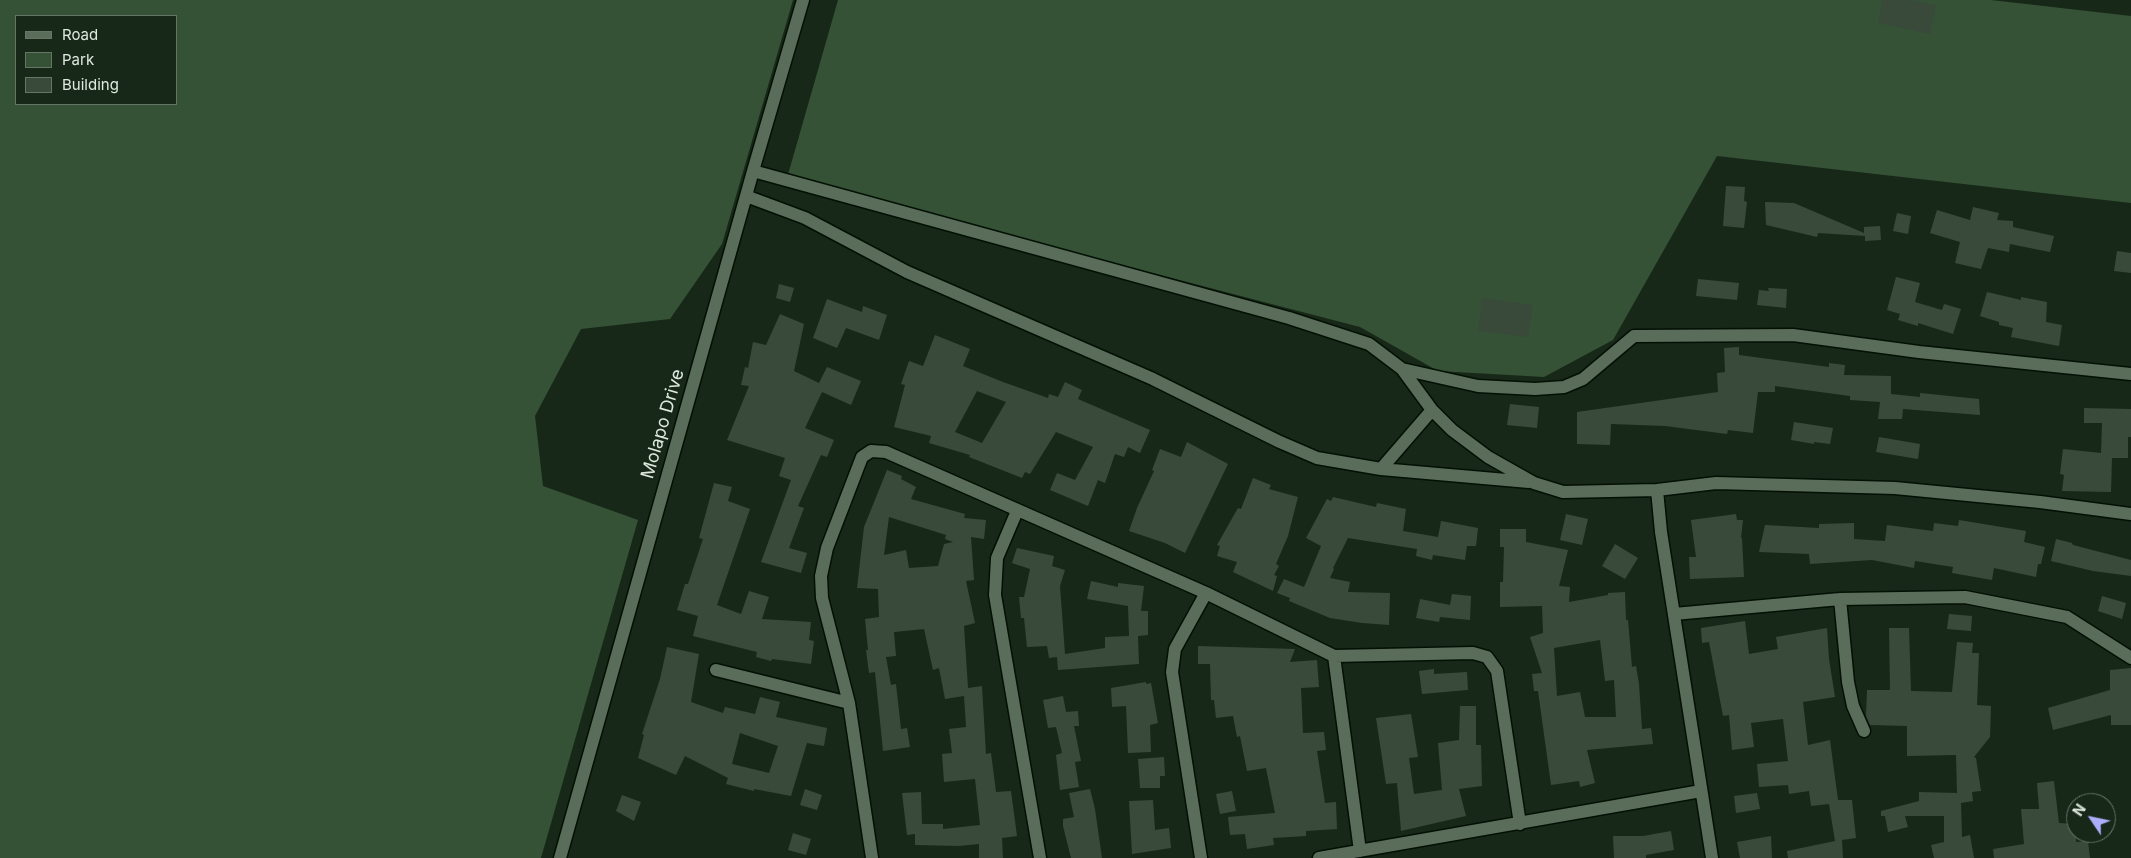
<!DOCTYPE html>
<html>
<head>
<meta charset="utf-8">
<style>
	body { margin:0 }
	#map { position:relative; width:2131px; height:858px; overflow:hidden; background:#182818; font-family:Inter,sans-serif }
	canvas { display:block }
	.legend { position:absolute; left:15px; top:15px; width:162px; height:90px; box-sizing:border-box; background:#182818; border:1px solid #677567; margin:0; padding:6px 9px; list-style:none; font-size:15px; color:#dee9de }
	.legend li { display:flex; align-items:center; gap:10px; height:25px }
	.legend b { width:25px; border:1px solid #677567 }
	.north { position:absolute; left:2066px; top:793px; width:50px; height:50px; box-sizing:border-box; background:#182818; border:1px solid #677567; border-radius:50%; rotate:304deg; font-size:14px; font-weight:700; line-height:20px; text-align:center; color:#dee9de }
	.north::after { content:''; display:block; margin:auto; width:18px; height:22px; background:#adaefb; clip-path:polygon(50% 0,100% 100%,50% 72%,0 100%) }
</style>
</head>
<body>
<div id="map">
<canvas width="2131" height="858"></canvas>
<ul class="legend">
<li><b style="height:6px;background:#5a6c5a"></b>Road</li>
<li><b style="height:14px;background:#355236"></b>Park</li>
<li><b style="height:14px;background:#394a3a"></b>Building</li>
</ul>
<div class="north">N</div>
</div>
<script>
const context = document.querySelector('canvas').getContext('2d');
context.lineJoin = 'round';
function paint(path, color) { context.fillStyle = color; context.fill(path, 'evenodd'); }
const poly = rows => new Path2D(rows.map(r => 'M' + r).join(''));
function strokePath(path, color, width, dash) { context.strokeStyle = color; context.lineWidth = width; context.lineCap = dash ? 'butt' : 'round'; context.setLineDash(dash || []); context.stroke(path); }
function label(font, color, halo, rows, align = 'center') {
  context.font = font + ' Inter,sans-serif'; context.lineWidth = 4; context.setLineDash([]); context.textBaseline = 'middle'; context.strokeStyle = halo; context.fillStyle = color; for (const [text, x, y, turn = 0] of rows) {
    context.save(); context.translate(x, y); context.rotate((+turn || 0) * Math.PI / 180); context.textAlign = isNaN(turn) ? turn : align; if (halo) context.strokeText(text, 0, 0); context.fillText(text, 0, 0); context.restore();
  }
}
paint(poly([
	[0,0,793,0,722,244,670,319,581,329,535,416,543,486,638,520,541,858,0,858],
	[16,16,176,16,176,104,16,104],
	[838,0,1991,0,2131,16,2131,203,1717,156,1613,340,1544,377,1438,371,1360,327,787,178]
]), '#355236');
paint(poly([
	[1882,0,1911,0,1936,5,1930,34,1878,23],
	[1726,186,1745,187,1744,201,1747,202,1744,228,1723,226],
	[1765,202,1794,203,1864,233,1864,227,1880,226,1881,240,1865,241,1865,236,1818,233,1817,237,1766,225],
	[1973,207,1999,213,1997,220,2013,221,2013,227,2054,236,2050,252,2010,244,2009,252,1988,248,1981,269,1955,263,1960,242,1930,233,1937,210,1970,220],
	[1897,213,1911,216,1908,234,1893,231],
	[2117,251,2131,253,2131,273,2114,271],
	[1896,277,1920,283,1915,302,1942,310,1944,304,1961,309,1953,334,1918,323,1918,326,1898,320,1900,314,1887,310],
	[1698,279,1739,283,1737,300,1696,296],
	[779,284,794,288,790,302,776,298],
	[1768,288,1787,289,1786,308,1757,305,1759,290,1769,291],
	[1987,292,2021,300,2021,297,2047,302,2046,322,2062,325,2059,346,2011,337,2013,328,1999,325,1999,322,1980,316],
	[1482,298,1533,305,1528,337,1478,331],
	[827,299,862,312,863,306,887,315,879,340,846,328,837,348,813,338],
	[780,314,804,324,794,371,819,383,827,367,861,381,851,405,822,392,805,428,834,440,827,457,821,455,798,506,804,508,789,548,807,553,801,573,761,562,791,480,779,476,785,458,727,440,749,386,741,385,745,367,748,368,753,342,766,345],
	[935,335,970,349,963,366,1003,382,1048,398,1049,394,1058,397,1065,382,1082,390,1078,399,1150,430,1140,453,1128,447,1124,457,1115,454,1105,483,1098,480,1088,506,1050,490,1057,473,1075,480,1093,447,1056,432,1030,474,1025,472,1022,478,969,457,970,455,929,443,931,436,894,427,905,385,901,384,909,361,923,366],
	[977,391,1006,402,982,443,955,432],
	[1739,347,1739,355,1829,367,1829,363,1845,365,1844,375,1891,376,1891,394,1920,397,1920,393,1979,399,1980,415,1903,409,1902,419,1878,419,1880,402,1850,400,1850,396,1775,386,1775,392,1758,392,1753,433,1728,430,1727,434,1665,426,1611,424,1610,445,1577,444,1577,412,1718,392,1717,373,1725,372,1724,348],
	[1510,404,1539,407,1537,428,1507,425],
	[2084,408,2131,409,2131,437,2128,437,2128,458,2112,458,2111,492,2062,491,2064,475,2060,474,2063,449,2101,453,2102,423,2084,423],
	[1794,422,1833,428,1830,444,1814,442,1814,444,1791,440],
	[1879,437,1920,444,1918,459,1876,452],
	[1187,442,1228,464,1185,553,1165,543,1129,531,1137,508,1154,471,1152,470,1160,449,1181,457],
	[887,470,902,476,901,479,916,487,911,499,965,514,964,518,986,520,984,539,971,537,974,580,966,581,975,623,964,626,968,688,982,686,986,754,991,753,996,792,1011,791,1017,836,1002,838,1003,858,979,858,979,844,959,846,915,845,915,834,907,835,902,793,921,792,922,824,943,824,943,829,980,825,975,779,944,782,942,754,952,753,949,729,966,727,964,696,945,699,939,668,933,670,924,629,894,632,896,656,886,657,891,685,896,684,901,729,907,728,910,747,883,751,875,672,869,673,866,650,868,650,865,619,879,617,878,589,857,588,864,527],
	[889,517,946,535,945,539,953,542,944,544,938,566,909,568,906,550,884,555],
	[1253,478,1271,485,1269,489,1298,497,1288,536,1276,564,1279,566,1274,575,1277,576,1273,591,1233,572,1237,562,1217,556,1220,546,1217,545,1238,508,1241,509],
	[714,483,732,487,728,501,750,509,717,605,741,614,749,591,769,597,762,619,811,622,809,640,814,641,811,664,772,659,771,661,756,657,757,652,693,636,698,616,677,610,685,584,688,584,703,539,699,538],
	[1333,497,1376,507,1377,503,1406,509,1403,531,1438,537,1441,521,1478,528,1476,546,1467,546,1465,560,1433,555,1432,560,1416,556,1417,549,1348,538,1333,568,1334,569,1330,578,1350,582,1348,592,1390,593,1389,625,1362,623,1330,618,1289,601,1290,598,1277,593,1284,579,1304,587,1321,546,1306,538,1327,499,1331,501],
	[1566,514,1588,519,1582,545,1560,540],
	[1736,514,1737,520,1743,520,1741,538,1742,538,1744,577,1690,579,1689,557,1696,557,1691,520],
	[1959,520,2026,531,2024,542,2045,547,2041,564,2038,564,2036,577,1994,568,1992,580,1952,573,1953,567,1915,561,1914,568,1872,560,1810,564,1809,554,1759,552,1765,525,1819,528,1819,524,1854,523,1854,539,1885,541,1887,525,1933,531,1934,523,1958,526],
	[1500,529,1526,529,1526,542,1568,550,1559,586,1570,587,1569,602,1608,595,1608,593,1625,592,1626,620,1628,620,1632,667,1636,666,1639,684,1642,729,1651,728,1653,744,1587,750,1595,783,1580,787,1579,781,1551,785,1538,691,1534,691,1532,674,1542,673,1530,637,1543,633,1542,606,1500,607,1500,582,1503,582,1504,547,1500,547],
	[1600,640,1605,681,1614,680,1616,717,1585,717,1580,692,1557,696,1554,648],
	[2056,539,2072,543,2073,545,2131,560,2131,576,2093,571,2051,561],
	[1615,544,1638,558,1625,579,1602,566],
	[1017,548,1054,556,1052,566,1065,570,1060,586,1065,654,1105,648,1105,637,1129,636,1128,606,1087,599,1091,581,1118,587,1118,583,1144,586,1141,611,1148,611,1148,635,1138,636,1139,664,1058,670,1057,657,1049,658,1047,646,1027,647,1024,618,1021,618,1019,597,1024,597,1030,569,1012,563],
	[1452,594,1471,596,1470,620,1440,617,1439,622,1416,618,1420,599,1450,605],
	[2102,596,2126,603,2122,619,2098,611],
	[1949,614,1972,616,1971,631,1947,629],
	[1745,621,1749,654,1778,649,1776,637,1827,628,1829,659,1835,697,1803,702,1808,745,1830,740,1838,800,1852,800,1856,838,1842,840,1843,858,1788,858,1787,851,1835,841,1829,804,1811,806,1809,791,1789,794,1788,785,1759,787,1757,764,1788,761,1783,719,1751,723,1754,747,1732,750,1729,715,1723,716,1709,642,1702,643,1701,628],
	[1889,628,1909,628,1911,691,1952,692,1957,642,1973,643,1972,653,1979,653,1977,705,1991,706,1990,737,1974,757,1976,758,1981,791,1972,792,1973,801,1961,803,1962,837,1970,835,1974,858,1934,858,1931,845,1944,842,1944,816,1905,816,1908,827,1888,832,1885,816,1881,816,1881,811,1919,801,1919,792,1957,793,1956,755,1907,756,1907,726,1870,725,1866,716,1867,690,1890,690],
	[1198,646,1295,649,1290,662,1317,660,1319,687,1301,688,1303,733,1324,732,1326,750,1317,751,1325,803,1336,802,1337,829,1306,831,1306,836,1273,838,1274,845,1247,849,1245,834,1230,835,1228,817,1275,813,1266,768,1247,771,1240,736,1237,737,1233,716,1216,718,1214,700,1211,700,1210,664,1198,664],
	[667,647,699,654,691,702,723,713,725,707,755,714,760,697,780,702,776,717,827,728,824,746,807,743,791,796,754,789,754,791,726,784,728,778,685,756,676,775,638,758,644,735,642,734,660,679],
	[740,733,778,746,769,773,732,764],
	[2131,668,2131,725,2111,725,2111,715,2053,730,2048,708,2110,690,2110,670],
	[1434,669,1434,674,1467,672,1468,690,1422,694,1419,671],
	[1146,682,1146,684,1151,683,1158,723,1150,725,1151,752,1128,753,1126,706,1112,707,1111,688],
	[1063,696,1066,712,1078,711,1079,726,1074,726,1081,761,1075,762,1079,787,1060,790,1056,755,1062,753,1056,727,1048,728,1043,700],
	[1460,706,1476,706,1476,745,1481,745,1482,786,1459,789,1466,816,1401,831,1397,783,1386,784,1376,718,1411,714,1418,757,1409,758,1414,794,1442,790,1438,743,1459,740],
	[1164,757,1165,776,1160,776,1160,788,1140,788,1138,759],
	[2054,781,2059,823,2076,824,2076,842,2088,841,2090,858,1994,858,1993,849,2024,844,2021,809,2039,809,2037,783],
	[805,789,822,795,817,810,800,805],
	[1090,789,1095,809,1102,858,1071,858,1063,826,1063,819,1074,817,1069,793],
	[1232,791,1236,811,1220,814,1216,794],
	[1757,793,1760,809,1736,813,1734,796],
	[622,795,641,802,634,821,616,811],
	[1153,800,1155,830,1169,828,1171,848,1132,854,1129,801],
	[1671,831,1674,850,1646,855,1646,858,1614,858,1613,836,1643,836],
	[793,833,811,839,806,855,788,850],
	[1771,836,1772,858,1740,858,1737,842]
]), '#394a3a');
const minor = poly([
	[753,171,1289,318,1369,344,1402,369,1432,410,1452,430,1488,457,1534,483,1563,492,1657,490,1716,483,1895,488,2040,502,2131,514],
	[746,196,805,218,907,272,1153,379,1280,442,1317,458,1381,469,1529,482],
	[1402,369,1478,386,1535,389,1564,387,1583,379,1634,336,1793,335,1919,352,2131,374],
	[1381,469,1432,410],
	[1657,490,1661,532,1712,858],
	[1017,511,997,558,995,595,1040,858],
	[1840,599,1848,682,1853,706,1864,731],
	[1674,614,1840,599,1965,597,2067,617,2131,658],
	[1334,656,1360,851],
	[716,670,849,703],
	[560,858,753,171,803,0],
	[872,858,849,703,822,598,821,576,827,548,862,457,871,451,886,452,1206,593,1334,656,1473,653,1487,657,1497,671,1520,824],
	[1201,858,1172,672,1175,649,1206,593],
	[1319,858,1701,791]
]);
strokePath(minor, '#031004', 15);
strokePath(minor, '#5a6c5a', 12);
label('18px', '#dee9de', '#182818', [
	["Molapo Drive",663,424,-74]
]);
</script>
</body>
</html>
